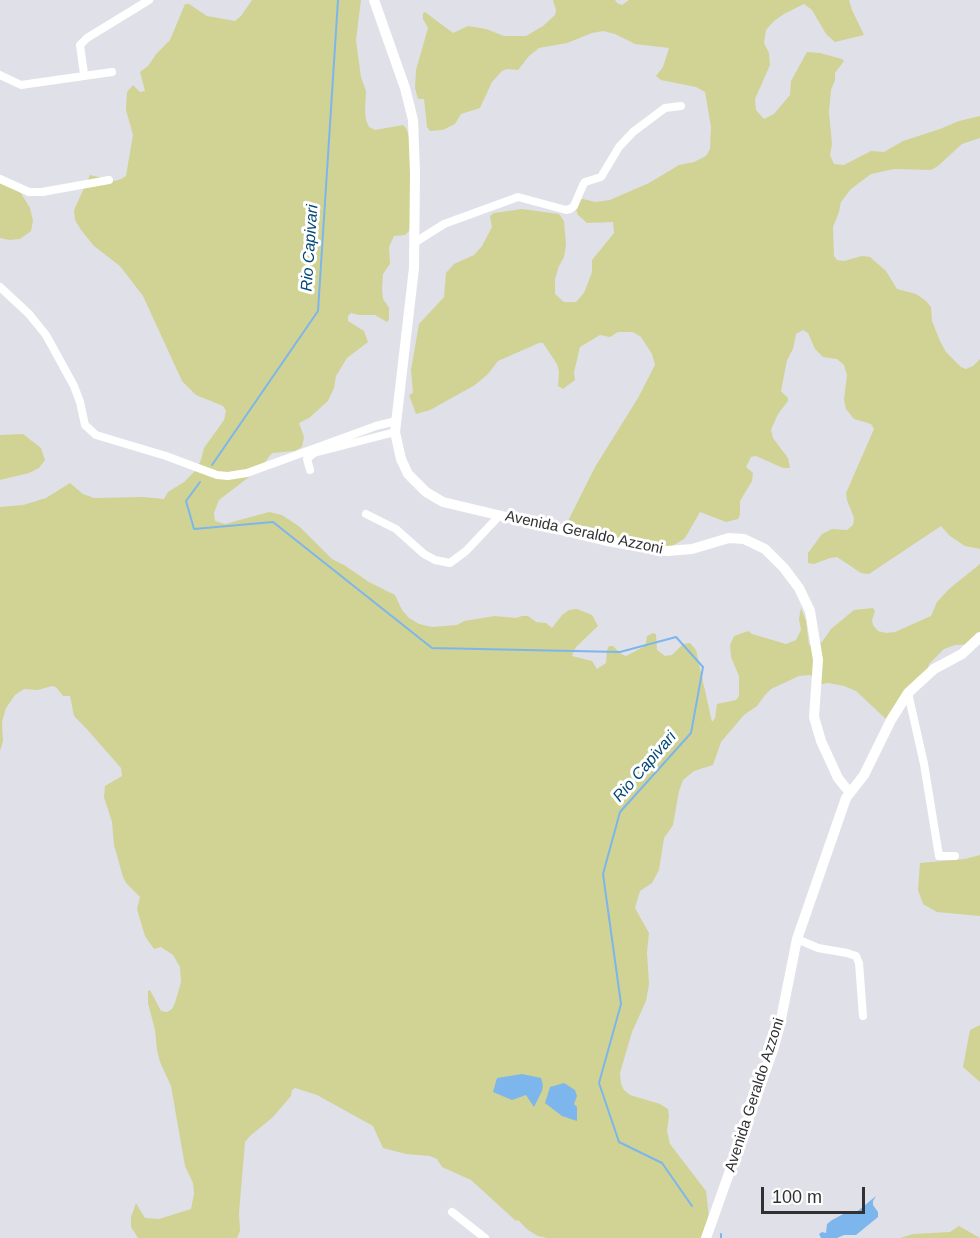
<!DOCTYPE html>
<html>
<head>
<meta charset="utf-8">
<style>
	body { margin:0 }
	#map { position:relative; width:980px; height:1238px; overflow:hidden; background:#e0e0e9; font-family:Arial,sans-serif }
	canvas { display:block }
	.scale { position:absolute; left:761px; top:1187px; width:104px; height:27px; box-sizing:border-box; border:3px solid #313134; border-top:0; padding-left:8px; font-size:18px; line-height:21px; white-space:nowrap; color:#313134; -webkit-text-stroke:4px #fff; paint-order:stroke }
</style>
</head>
<body>
<div id="map">
<canvas width="980" height="1238"></canvas>
<div class="scale">100 m</div>
</div>
<script>
const context = document.querySelector('canvas').getContext('2d');
context.lineJoin = 'round';
function paint(path, color) { context.fillStyle = color; context.fill(path, 'evenodd'); }
const poly = rows => new Path2D(rows.map(r => 'M' + r).join(''));
function strokePath(path, color, width, dash) { context.strokeStyle = color; context.lineWidth = width; context.lineCap = dash ? 'butt' : 'round'; context.setLineDash(dash || []); context.stroke(path); }
function label(font, color, halo, rows, align = 'center') {
  context.font = font + ' Arial,sans-serif'; context.lineWidth = 6; context.setLineDash([]); context.textBaseline = 'middle'; context.strokeStyle = halo; context.fillStyle = color; for (const [text, x, y, turn = 0] of rows) {
    context.save(); context.translate(x, y); context.rotate((+turn || 0) * Math.PI / 180); context.textAlign = isNaN(turn) ? turn : align; if (halo) context.strokeText(text, 0, 0); context.fillText(text, 0, 0); context.restore();
  }
}
paint(poly([
	[252,0,361,0,356,40,361,77,366,91,365,110,366,120,369,127,375,130,403,125,406,128,409,136,416,203,409,231,405,235,394,236,389,247,390,264,383,274,382,288,383,299,389,308,389,319,387,322,375,315,359,315,351,313,348,316,348,321,364,331,368,342,347,358,336,376,334,388,328,401,309,418,299,423,304,437,302,447,295,451,272,453,265,462,249,477,219,500,214,513,215,521,225,524,269,512,282,515,300,527,332,559,344,565,369,582,395,595,402,610,409,618,419,624,432,627,457,625,464,621,495,616,516,618,522,616,528,616,536,622,546,623,552,628,562,615,569,610,577,609,592,615,598,626,576,647,572,656,592,661,597,669,606,663,607,650,609,646,613,646,621,654,626,656,643,647,646,643,647,636,653,633,656,634,657,650,665,656,672,655,683,644,690,643,696,650,712,722,715,718,717,704,736,700,739,696,739,676,731,657,730,645,734,636,748,631,752,634,786,644,796,640,801,630,799,619,801,608,806,621,809,645,814,646,822,642,831,629,854,610,873,608,875,611,872,620,873,625,878,631,886,633,895,632,931,616,937,602,949,589,980,564,980,644,955,645,944,649,929,664,927,672,887,720,856,691,844,686,828,683,811,686,814,679,810,675,799,676,771,689,765,695,757,706,744,715,721,742,713,765,694,771,683,780,679,791,673,825,664,838,659,870,652,883,640,891,635,908,649,933,647,953,649,984,646,1001,632,1032,620,1073,621,1084,624,1090,630,1095,660,1104,668,1109,669,1116,667,1131,670,1144,706,1191,709,1218,705,1238,547,1238,538,1236,528,1230,518,1220,516,1221,471,1180,442,1167,437,1159,430,1156,406,1154,383,1148,373,1126,317,1095,295,1088,292,1090,291,1096,273,1117,250,1136,245,1142,239,1213,240,1231,237,1238,138,1238,131,1227,131,1217,136,1203,145,1218,159,1219,191,1209,194,1194,193,1183,185,1166,171,1086,160,1062,157,1050,155,1030,148,1003,148,991,150,990,161,1011,167,1012,172,1009,175,1003,181,982,180,967,173,955,161,947,154,949,145,936,137,909,140,897,126,883,123,877,114,845,112,822,104,797,105,786,122,776,121,768,85,727,74,716,70,696,63,696,56,687,52,686,38,690,24,689,15,695,6,708,2,722,3,741,0,751,0,507,23,505,46,498,70,483,83,494,94,498,143,497,164,499,168,492,184,482,196,470,201,460,204,448,224,420,226,411,223,406,196,395,182,381,143,296,120,266,94,246,81,230,75,220,74,210,90,175,115,181,121,179,126,176,133,135,126,110,127,92,133,85,140,92,145,91,140,72,148,66,157,53,170,40,185,4,189,4,207,16,235,21,241,16],
	[553,0,615,0,617,3,622,5,629,0,849,0,852,10,864,35,835,42,826,34,812,10,804,4,784,14,774,21,766,30,764,43,769,53,770,65,755,99,756,110,764,119,774,114,790,95,791,81,807,52,820,53,842,59,844,61,835,73,835,80,831,90,829,112,832,144,830,155,834,164,844,165,871,151,884,152,903,141,940,129,959,121,980,116,980,138,962,144,938,166,931,170,894,169,871,174,851,189,841,202,839,212,833,227,834,256,837,260,844,261,862,256,870,257,886,271,897,289,916,294,926,301,931,307,932,321,940,341,946,352,961,367,966,369,973,366,980,359,980,549,965,546,950,536,941,526,869,574,861,573,837,557,830,558,814,564,808,563,808,553,822,534,832,529,847,530,853,525,854,518,847,500,846,493,874,429,871,424,854,419,846,409,844,400,847,375,844,365,837,359,823,357,815,349,808,333,803,330,796,334,793,349,787,360,781,391,788,398,788,401,778,414,771,430,773,438,788,458,790,468,783,468,756,456,751,457,746,467,753,473,752,481,740,501,740,515,738,519,726,522,700,512,688,533,684,539,672,546,661,547,637,544,574,528,567,523,595,467,638,398,655,365,652,354,641,337,633,332,618,332,610,337,600,335,580,347,574,372,575,380,563,389,558,386,559,372,557,364,543,343,539,343,498,361,488,374,475,385,430,410,416,414,409,395,413,393,411,370,419,324,444,297,446,273,454,264,474,255,482,246,492,227,490,216,494,213,522,209,559,214,564,221,566,245,564,257,559,266,555,279,555,294,564,302,576,302,584,293,592,272,592,260,614,233,613,222,587,223,578,215,573,201,583,199,595,202,610,200,649,183,679,165,694,162,706,156,710,149,711,127,705,92,696,87,661,80,656,76,663,67,669,48,635,44,615,34,603,31,592,33,567,43,539,48,529,56,518,70,507,69,502,71,492,82,480,108,461,114,455,124,443,130,430,131,427,127,424,99,418,99,415,88,416,70,428,28,423,19,423,13,425,12,453,33,468,26,486,29,504,36,526,36,543,26,555,15,556,10],
	[0,178,14,182,30,208,33,221,31,231,20,239,10,240,0,238],
	[23,434,41,448,45,460,39,468,29,473,0,480,0,435],
	[980,855,980,916,937,912,923,904,918,890,920,863,965,859],
	[980,1025,980,1082,963,1067,970,1030],
	[959,1226,980,1238,900,1238,913,1234,950,1232]
]), '#d0d393');
paint(poly([
	[522,1074,541,1078,543,1085,542,1091,534,1107,526,1095,512,1100,493,1092,497,1078],
	[564,1083,575,1090,577,1096,574,1104,577,1107,577,1121,562,1116,545,1103,550,1087],
	[876,1196,873,1201,873,1205,878,1212,878,1217,856,1235,844,1235,837,1238,821,1238,819,1234,822,1232,826,1233,827,1224,832,1220,849,1211,854,1214]
]), '#7db6ec');
strokePath(poly([
	[212,465,318,311,338,0],
	[200,482,186,501,194,529,273,522,432,648,620,652,676,637,703,667,691,733,620,812,603,874,621,1004,599,1083,619,1142,662,1163,692,1206],
	[721,1234,721,1238]
]), '#7db6ec', 2);
strokePath(poly([
	[84,74,80,45,87,38,149,0],
	[0,75,21,85,112,72],
	[0,179,29,192,42,192,109,180],
	[414,243,444,224,518,197,566,210,570,209,574,206,583,185,585,182,601,177,619,147,633,132,665,108,681,106],
	[0,287,29,314,46,335,74,386,80,402,85,425,96,435,166,456,217,475,228,476,247,473,376,426,396,421],
	[310,470,307,459,314,453,395,432],
	[366,514,396,529,424,554,435,560,450,563,466,551,500,515],
	[908,693,924,764,939,856,955,856],
	[797,939,818,948,847,953,856,956,859,963,863,1016],
	[452,1212,485,1238]
]), '#fff', 8);
strokePath(poly([
	[374,0,405,88,413,120,415,173,414,268,395,432,401,459,408,474,426,492,443,502,607,541,667,551,692,549,729,538,744,539,765,549,784,568,799,588,810,611,818,660,814,717,821,741,838,778,850,793],
	[706,1238,774,1047,780,1024,797,939,846,798,864,775,891,720,908,693,934,669,962,654,980,637]
]), '#fff', 10);
label('15px', '#313134', '#fff', [
	["Avenida Geraldo Azzoni",584,533,12],
	["Avenida Geraldo Azzoni",755,1095,-72]
]);
label('italic 16px', '#024778', '#fff', [
	["Rio Capivari",310,248,-86],
	["Rio Capivari",645,767,-49]
]);
</script>
</body>
</html>
